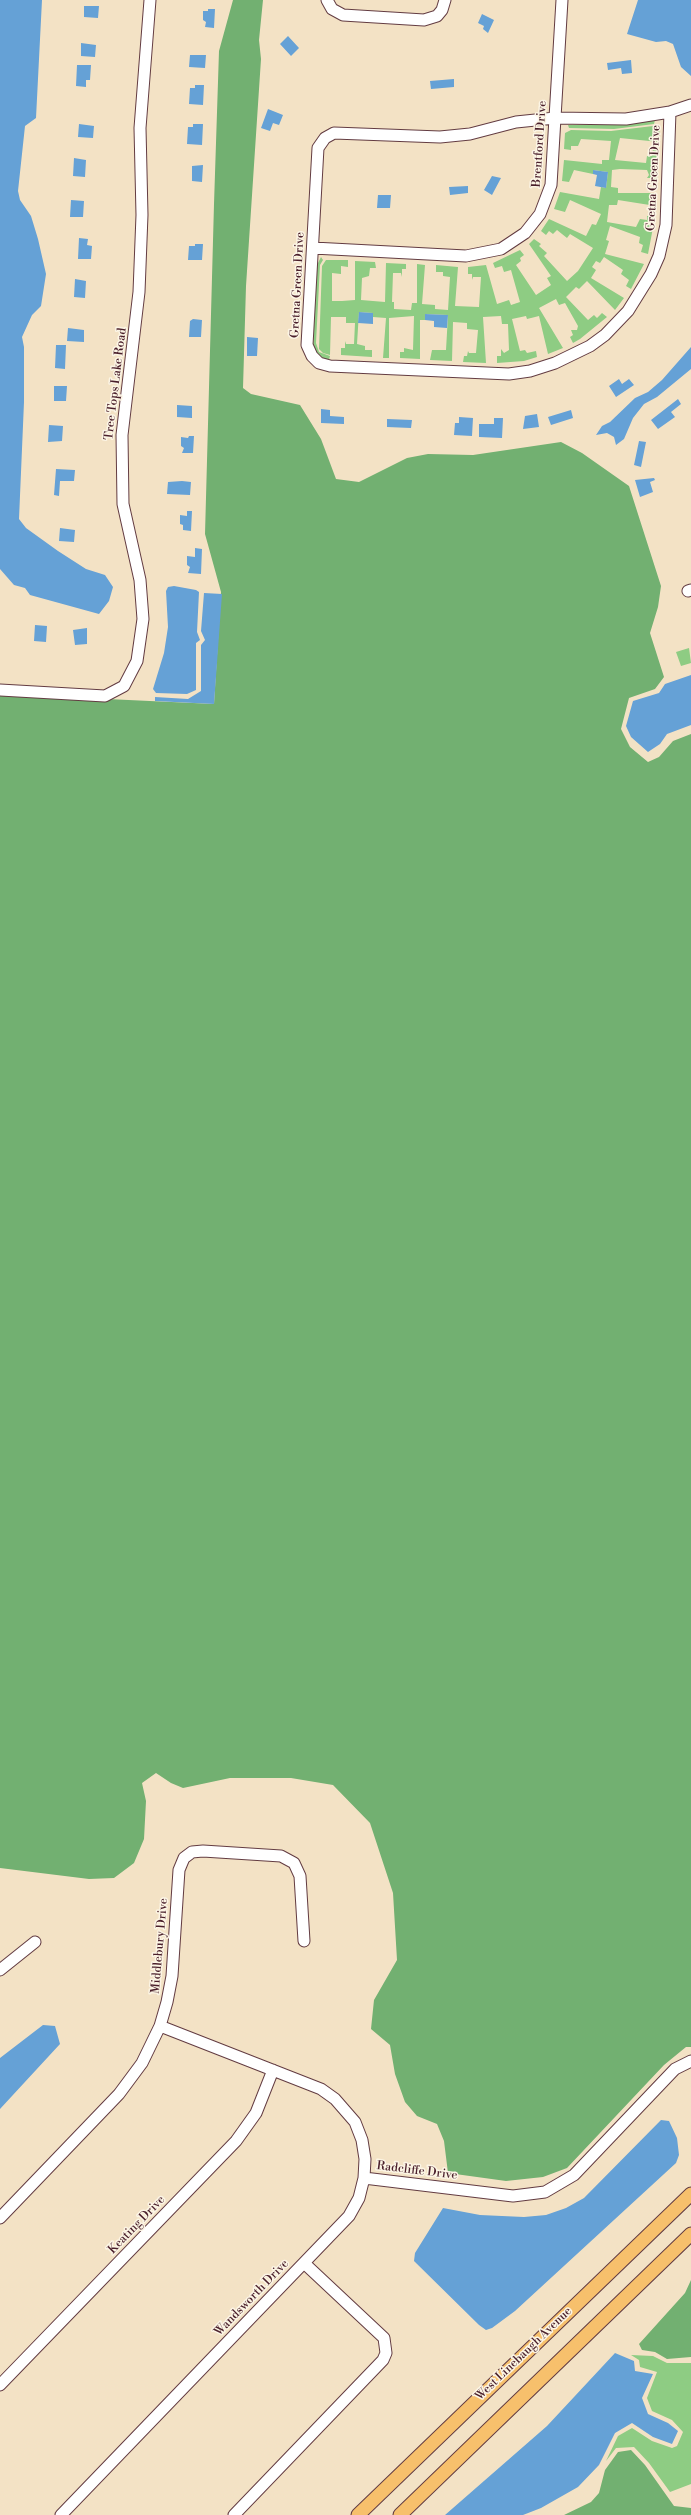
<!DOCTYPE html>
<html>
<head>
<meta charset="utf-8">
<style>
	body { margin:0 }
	canvas { display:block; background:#f3e2c5 }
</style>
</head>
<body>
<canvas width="691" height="2515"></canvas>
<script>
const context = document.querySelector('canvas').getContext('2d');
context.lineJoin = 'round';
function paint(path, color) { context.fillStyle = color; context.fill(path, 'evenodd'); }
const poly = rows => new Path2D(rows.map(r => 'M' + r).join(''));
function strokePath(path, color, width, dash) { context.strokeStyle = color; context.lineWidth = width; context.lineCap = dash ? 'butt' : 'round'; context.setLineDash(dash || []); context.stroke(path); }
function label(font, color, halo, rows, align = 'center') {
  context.font = font + ' "Libre Bodoni",serif'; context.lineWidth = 3; context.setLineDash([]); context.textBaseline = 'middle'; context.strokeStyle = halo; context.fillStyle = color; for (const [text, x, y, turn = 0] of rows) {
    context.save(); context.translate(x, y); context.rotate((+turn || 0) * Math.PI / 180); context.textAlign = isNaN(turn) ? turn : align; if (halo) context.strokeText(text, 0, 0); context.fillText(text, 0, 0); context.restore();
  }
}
paint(poly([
	[655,120,654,124,614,129,569,128,568,125,618,125],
	[653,126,660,132,659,142,620,138,615,160,646,163,647,156,652,156,653,149,659,149,657,183,651,182,652,178,647,178,649,175,647,170,620,169,612,170,611,187,618,188,618,193,656,193,656,206,618,200,617,205,609,205,607,222,636,227,640,219,647,220,647,216,655,217,648,254,641,252,643,245,639,243,640,237,610,226,606,240,609,241,605,254,644,264,631,289,626,286,629,280,621,274,623,270,604,257,600,263,596,261,592,267,596,270,591,278,624,298,615,310,587,281,579,289,576,287,566,297,588,320,594,315,597,318,602,313,607,317,580,339,573,343,570,337,573,335,571,330,577,330,578,326,565,303,559,305,556,299,539,308,563,348,548,354,539,316,527,319,526,316,512,319,520,351,525,350,527,353,536,351,537,357,524,361,497,363,497,356,501,356,501,349,504,353,509,350,508,324,502,324,501,316,483,317,486,363,463,362,464,356,467,356,468,351,469,353,476,353,478,330,467,329,467,323,453,322,452,361,430,360,432,350,446,350,448,315,425,314,425,320,420,320,420,359,400,358,400,352,404,352,404,348,413,350,414,316,389,318,389,358,383,358,386,318,373,317,373,313,359,312,357,344,365,346,365,350,372,350,372,357,341,355,341,348,345,348,345,341,346,344,354,344,355,323,346,323,346,317,331,317,330,355,323,353,319,349,322,266,326,260,348,260,348,267,341,266,341,274,332,273,332,301,342,301,355,300,355,261,375,262,376,268,370,268,369,276,362,278,361,300,385,302,386,263,406,264,406,269,402,269,402,277,401,273,393,273,392,302,394,302,394,309,411,310,412,303,417,303,417,264,425,265,422,304,435,305,435,309,448,310,450,277,443,276,443,272,436,272,436,265,458,267,455,306,479,307,481,277,473,277,472,280,472,274,468,274,468,267,486,265,497,304,509,300,511,305,520,302,511,270,504,272,502,266,495,268,493,263,520,250,524,255,520,258,521,261,516,265,536,295,551,285,547,278,551,276,529,244,534,239,541,244,539,246,547,253,544,256,567,281,578,271,593,248,570,234,567,238,557,230,553,234,549,231,546,235,541,231,549,219,586,236,592,224,596,225,601,214,570,200,565,212,554,209,560,192,599,199,601,187,606,188,608,172,593,170,593,174,574,170,569,182,562,181,564,160,602,164,602,160,609,160,611,141,581,139,578,146,571,146,571,150,564,149,565,133,571,130,611,131],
	[321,257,323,260,320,265,316,343,319,352,330,356,329,360,318,356,313,347,317,265],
	[689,648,691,663,681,666,676,652],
	[631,2355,653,2356,667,2363,691,2363,691,2484,670,2492,649,2463,634,2447,616,2448,606,2461,618,2436,632,2428,652,2441,672,2448,677,2446,683,2432,672,2420,652,2411,647,2398,657,2372,640,2367,639,2360]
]), '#8ecc83');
paint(poly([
	[233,0,263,0,259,40,261,59,246,286,243,388,251,394,300,405,321,439,336,479,359,482,407,458,428,454,473,455,561,442,582,453,629,486,661,586,658,607,650,633,664,677,655,689,629,698,621,729,630,747,648,762,659,757,673,741,691,734,691,2047,686,2047,664,2065,567,2168,543,2177,506,2181,448,2173,444,2141,437,2124,417,2116,405,2102,395,2074,390,2045,371,2029,374,2000,397,1960,393,1893,370,1823,333,1785,291,1778,230,1778,183,1788,171,1783,156,1773,142,1783,146,1801,144,1839,134,1863,114,1878,89,1879,0,1868,0,694,214,704,221,592,205,534,214,204,219,51],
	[691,2280,691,2357,667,2359,655,2352,642,2350,639,2344,685,2293],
	[631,2450,645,2465,674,2506,691,2508,691,2515,564,2515,591,2502,599,2493,605,2470,618,2452]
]), '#72b071');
paint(poly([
	[0,0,42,0,36,118,25,126,18,191,20,200,31,216,38,239,46,274,41,306,32,315,22,337,24,347,24,402,19,519,26,528,58,551,86,569,105,575,113,587,109,601,99,614,30,595,25,588,14,585,0,569],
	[638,0,691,0,691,76,681,67,673,44,666,41,656,42,627,34],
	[84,6,99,6,98,18,84,17],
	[208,9,215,9,214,28,205,27,206,22,203,20,203,11,208,11],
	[482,14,494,20,488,33,483,29,484,26,478,23],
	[288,36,299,48,291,56,280,44],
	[81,43,96,45,95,57,81,56],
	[190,55,206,55,205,68,189,67],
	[631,60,632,73,622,74,621,68,608,70,607,63],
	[77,65,91,65,90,80,86,80,86,87,76,86],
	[454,79,454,87,431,89,430,81],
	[195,85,204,85,203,105,189,104,190,88,195,88],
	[268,109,283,115,279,125,273,123,270,131,261,128],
	[79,124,94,126,93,138,78,137],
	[193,124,203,124,202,145,187,144,188,127,193,127],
	[74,158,86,160,85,177,73,176],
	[203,165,202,182,192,181,192,166],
	[593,170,608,172,606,188,595,186,597,175,593,174],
	[492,176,501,178,492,195,484,190],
	[468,186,468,193,450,195,449,187],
	[378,195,391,195,390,208,377,208],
	[71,200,84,201,83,217,70,217],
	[79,238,88,239,87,245,92,246,91,259,78,259],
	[195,244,203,244,202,260,188,260,189,246,195,246],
	[75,279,86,281,85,298,74,297],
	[359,312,373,313,373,324,358,323],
	[425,314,448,315,447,328,434,327,434,321,425,320],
	[193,319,202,320,201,337,189,337,190,321],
	[68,328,84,330,84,342,67,341],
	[247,337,258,338,257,356,247,356],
	[56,345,66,345,65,369,55,368],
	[691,347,691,369,657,397,644,404,633,418,624,439,616,445,614,437,607,433,596,435,602,426,610,422,635,398,648,392,662,380],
	[619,379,622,384,629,379,634,385,616,397,609,386],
	[54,386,67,386,66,401,54,401],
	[678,399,681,404,671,412,675,417,658,429,651,420],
	[177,405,192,406,192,418,177,417],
	[321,409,330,410,330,416,344,417,344,424,321,423],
	[571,410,573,418,551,425,548,417],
	[537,414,539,427,523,429,525,416],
	[459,417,473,418,472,436,454,435,455,423,459,423],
	[494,418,503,418,502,438,479,437,479,424,494,424],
	[387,419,412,420,411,428,387,427],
	[49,425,63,426,62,441,48,442],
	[189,436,194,436,193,453,182,453,184,448,181,446,181,437,188,438],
	[639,441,646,442,641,467,634,465],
	[56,469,75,470,74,481,60,481,59,496,54,495],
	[654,478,655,480,650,482,653,492,640,497,635,480],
	[182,481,191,482,190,495,167,494,168,482],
	[187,511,192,511,191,531,183,530,183,525,180,524,180,515,187,516],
	[60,528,75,530,74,542,59,541],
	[195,548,202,549,201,574,188,573,190,567,187,565,187,556,195,557],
	[174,586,196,590,199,592,197,632,200,640,196,643,196,690,187,694,156,693,153,689,164,653,168,627,166,591,168,587],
	[204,593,222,594,214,704,155,701,155,697,188,699,201,691,201,645,205,640,201,631],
	[35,625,47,626,46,642,34,641],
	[87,628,87,644,75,645,73,630],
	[691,675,691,725,667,734,660,744,648,752,631,737,626,726,633,701,659,693,665,684],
	[43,2025,55,2026,60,2044,0,2109,0,2058],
	[661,2120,669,2121,677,2138,679,2155,676,2163,515,2311,492,2328,486,2330,479,2325,414,2261,415,2253,443,2208,480,2215,524,2217,546,2215,566,2208,584,2198],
	[615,2353,634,2361,635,2371,653,2374,642,2398,648,2414,668,2423,678,2431,672,2444,653,2437,632,2423,615,2433,599,2465,578,2487,541,2508,523,2515,445,2515,547,2426]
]), '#65a1d6');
const minor = poly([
	[327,0,332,9,343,15,424,20,437,16,442,10,445,0],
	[670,112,666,225,659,256,651,274,628,311,605,335,590,346,555,363,530,371,509,374,330,366,319,363,312,356,307,345,318,148,325,138,334,133,440,137,470,134,516,122,555,118,626,119,670,112,691,105],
	[313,248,466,256,501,249,525,233,540,214,551,185,562,0],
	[688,591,691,590],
	[0,690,105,696,124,686,137,661,143,619,140,580,123,504,122,435,139,292,142,215,140,128,150,0],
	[0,1970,35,1942],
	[364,2178,513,2196,545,2192,574,2175,675,2069,691,2061],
	[0,2218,119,2094,142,2063,160,2026,167,2002,172,1976,179,1870,184,1858,192,1852,203,1851,281,1856,294,1863,300,1876,304,1941],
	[0,2385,236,2141,256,2113,273,2070],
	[61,2515,349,2216,359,2198,364,2178,365,2159,362,2140,355,2122,335,2099,321,2089,160,2026],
	[234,2515,383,2360,386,2353,384,2338,304,2263]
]);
const major = poly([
	[358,2515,691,2194],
	[400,2515,691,2234]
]);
strokePath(minor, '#633c42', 13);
strokePath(major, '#633c42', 15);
strokePath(minor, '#fff', 11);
strokePath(major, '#f7c06c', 13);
label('12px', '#4a1f2b', '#fcf5e5', [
	["Brentford Drive",540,144,-86],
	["Gretna Green Drive",654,178,-87],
	["Gretna Green Drive",298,285,-87],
	["Tree Tops Lake Road",116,384,-83],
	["Middlebury Drive",160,1946,-85],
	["Radcliffe Drive",417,2171,7],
	["Keating Drive",137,2225,-46],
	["Wandsworth Drive",252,2298,-46],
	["West Linebaugh Avenue",524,2354,-44]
]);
</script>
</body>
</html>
